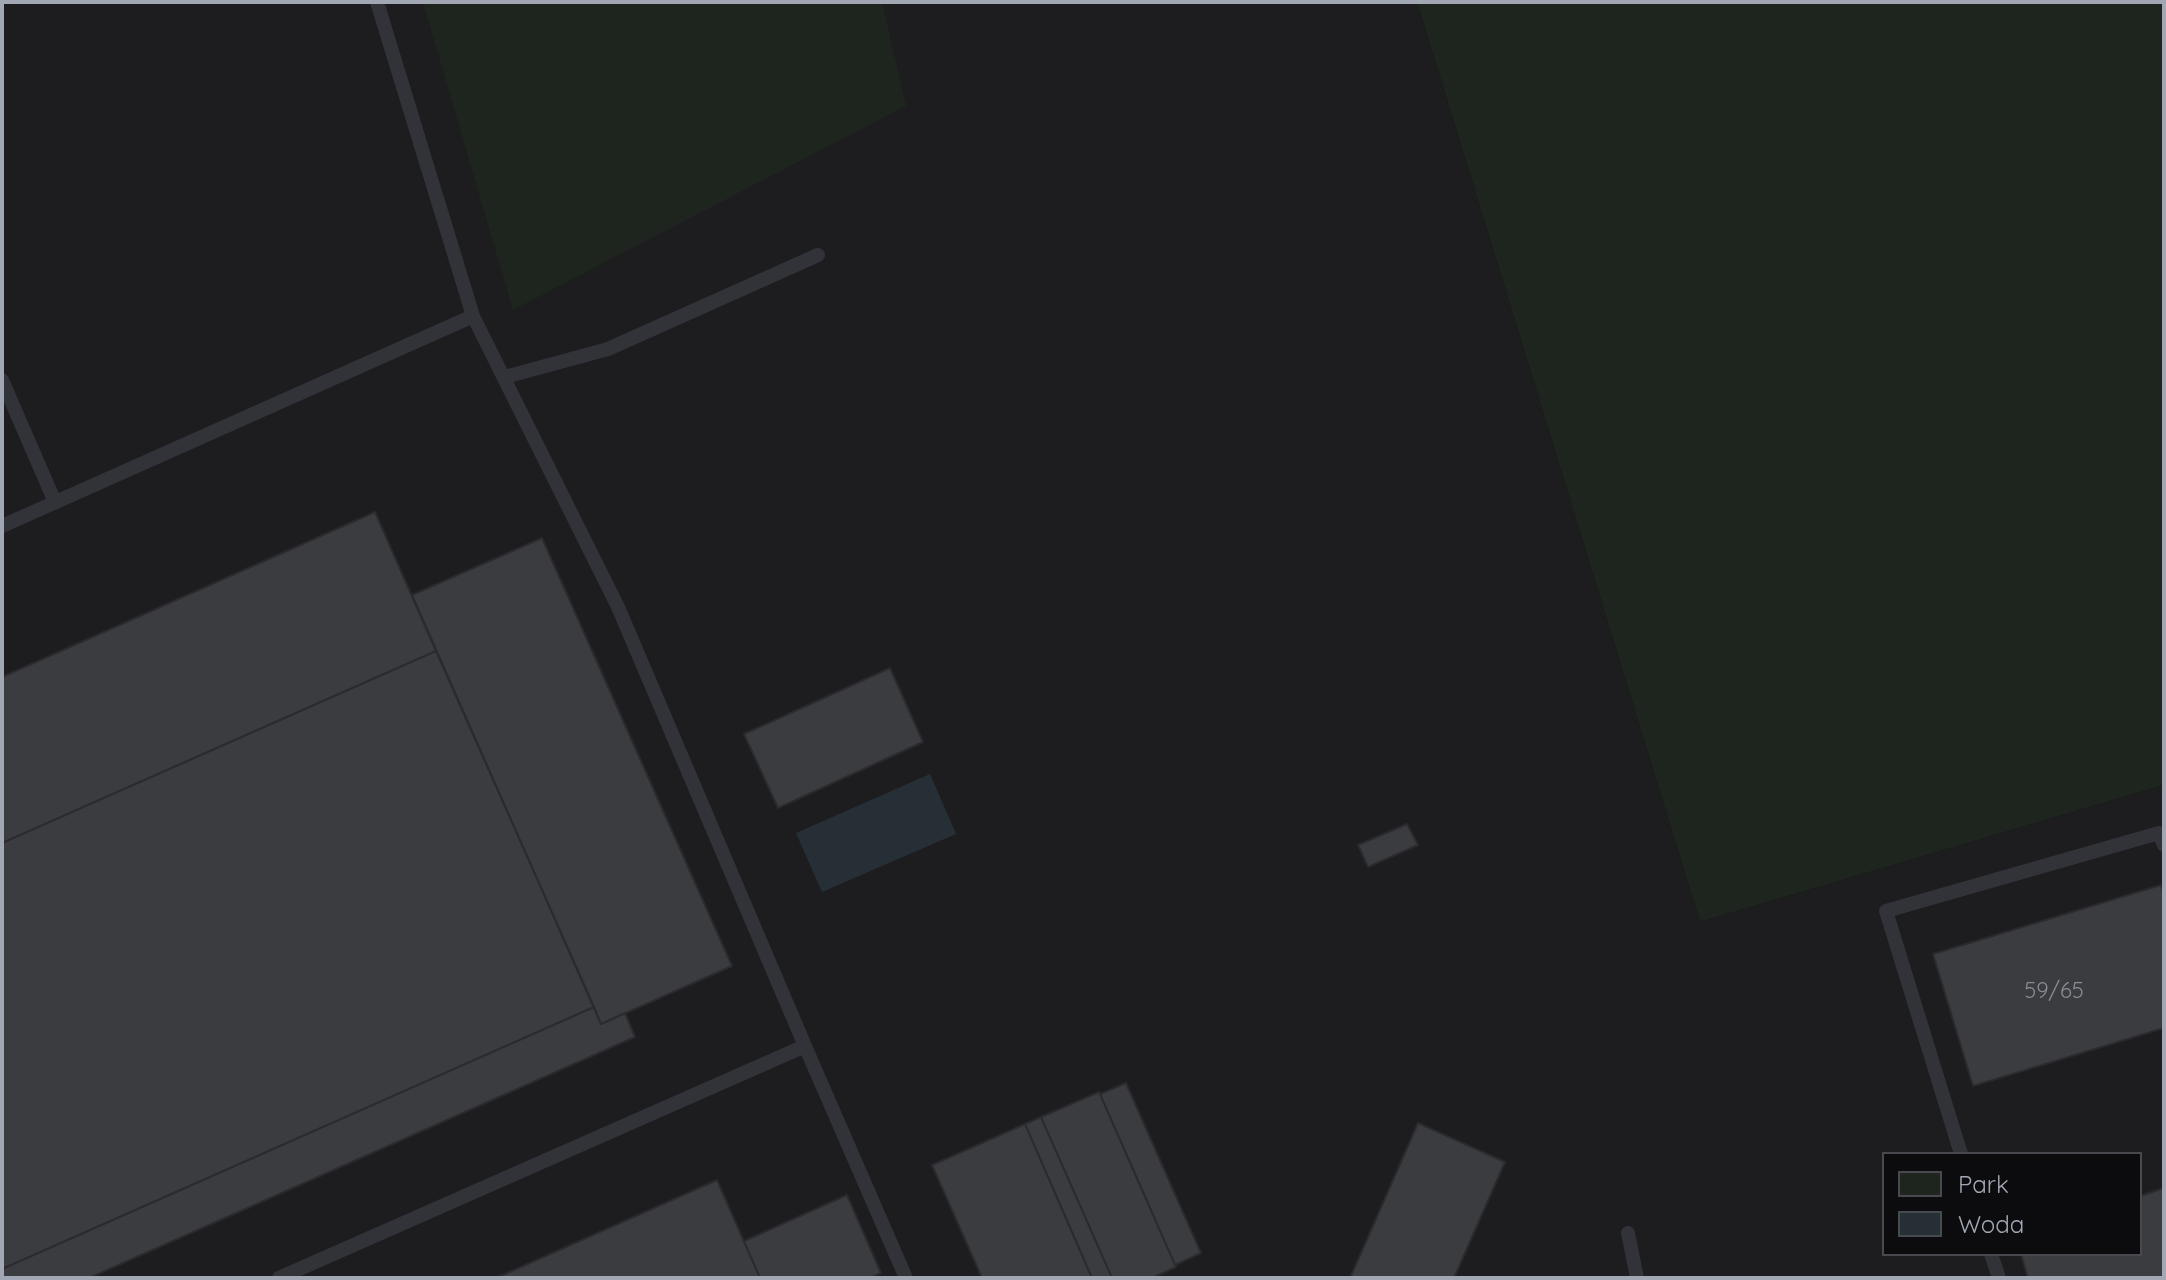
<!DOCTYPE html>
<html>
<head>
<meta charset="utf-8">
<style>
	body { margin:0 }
	#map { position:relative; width:2166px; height:1280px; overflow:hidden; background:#111113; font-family:Quicksand,sans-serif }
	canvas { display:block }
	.frame { position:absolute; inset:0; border:4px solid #a2a7b4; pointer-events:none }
	.legend { position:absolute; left:1882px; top:1152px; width:260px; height:104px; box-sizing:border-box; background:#0c0c0e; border:2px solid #484a50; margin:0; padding:10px 14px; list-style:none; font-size:24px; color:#a2a7b4 }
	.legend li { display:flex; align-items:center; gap:16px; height:40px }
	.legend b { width:40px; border:2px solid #484a50 }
</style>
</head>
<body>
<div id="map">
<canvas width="2166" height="1280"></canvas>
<div class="frame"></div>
<ul class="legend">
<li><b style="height:22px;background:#1d251e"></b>Park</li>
<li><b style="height:22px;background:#272f36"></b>Woda</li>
</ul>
</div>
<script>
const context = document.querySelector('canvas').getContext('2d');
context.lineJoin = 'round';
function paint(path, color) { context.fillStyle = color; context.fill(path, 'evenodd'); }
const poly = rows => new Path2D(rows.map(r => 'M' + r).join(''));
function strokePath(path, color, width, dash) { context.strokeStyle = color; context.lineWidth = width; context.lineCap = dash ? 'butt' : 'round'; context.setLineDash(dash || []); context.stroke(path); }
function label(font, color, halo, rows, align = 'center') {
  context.font = font + ' Quicksand,sans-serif'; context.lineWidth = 7; context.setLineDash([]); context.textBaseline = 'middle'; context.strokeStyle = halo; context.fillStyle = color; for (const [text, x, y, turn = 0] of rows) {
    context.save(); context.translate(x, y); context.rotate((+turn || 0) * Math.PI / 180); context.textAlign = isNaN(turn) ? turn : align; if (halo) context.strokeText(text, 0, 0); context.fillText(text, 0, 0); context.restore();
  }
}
paint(poly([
	[2,2,1417,2,1700,922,2164,785,2164,1278,2,1278],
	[1884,1154,2140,1154,2140,1254,1884,1254]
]), '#1d1d20');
paint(poly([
	[423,2,882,2,906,106,513,310],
	[1417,2,2164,2,2164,785,1700,922]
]), '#1d251e');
paint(poly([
	[930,774,956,834,822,892,796,833]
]), '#272f36');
const building = poly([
	[375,512,436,651,2,843,2,677,375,512],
	[542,538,732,966,601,1024,412,595,542,538],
	[436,651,594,1007,2,1269,2,843,436,651],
	[890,668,923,742,778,808,744,734,890,668],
	[1407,824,1418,845,1368,867,1358,845,1407,824],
	[2161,885,2164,896,2164,1028,1973,1086,1933,954,2161,885],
	[594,1007,601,1024,625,1013,635,1037,89,1278,2,1278,2,1269,594,1007],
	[1126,1083,1201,1253,1175,1265,1100,1094,1126,1083],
	[1099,1092,1176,1267,1152,1278,1112,1278,1041,1117,1099,1092],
	[1041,1117,1112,1278,1092,1278,1025,1124,1041,1117],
	[1418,1123,1505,1162,1454,1278,1350,1278,1418,1123],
	[1025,1124,1092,1278,982,1278,932,1165,1025,1124],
	[717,1180,760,1278,496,1278,717,1180],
	[2164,1188,2164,1278,2028,1278,2021,1254,2140,1254,2140,1196,2164,1188],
	[847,1195,881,1273,870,1278,760,1278,744,1241,847,1195]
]);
paint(building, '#3b3c40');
strokePath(building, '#2b2b2f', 2);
strokePath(poly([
	[377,2,473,316],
	[505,377,608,349,818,255],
	[2,380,55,502],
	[2,526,473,316,618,607,805,1046],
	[1961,1154,1886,911,2159,833,2164,845],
	[1628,1233,1637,1278],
	[1991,1254,1999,1278],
	[279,1278,805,1046,906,1278]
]), '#323338', 14);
label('22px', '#888c97', null, [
	["59/65",2054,991]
]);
</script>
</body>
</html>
